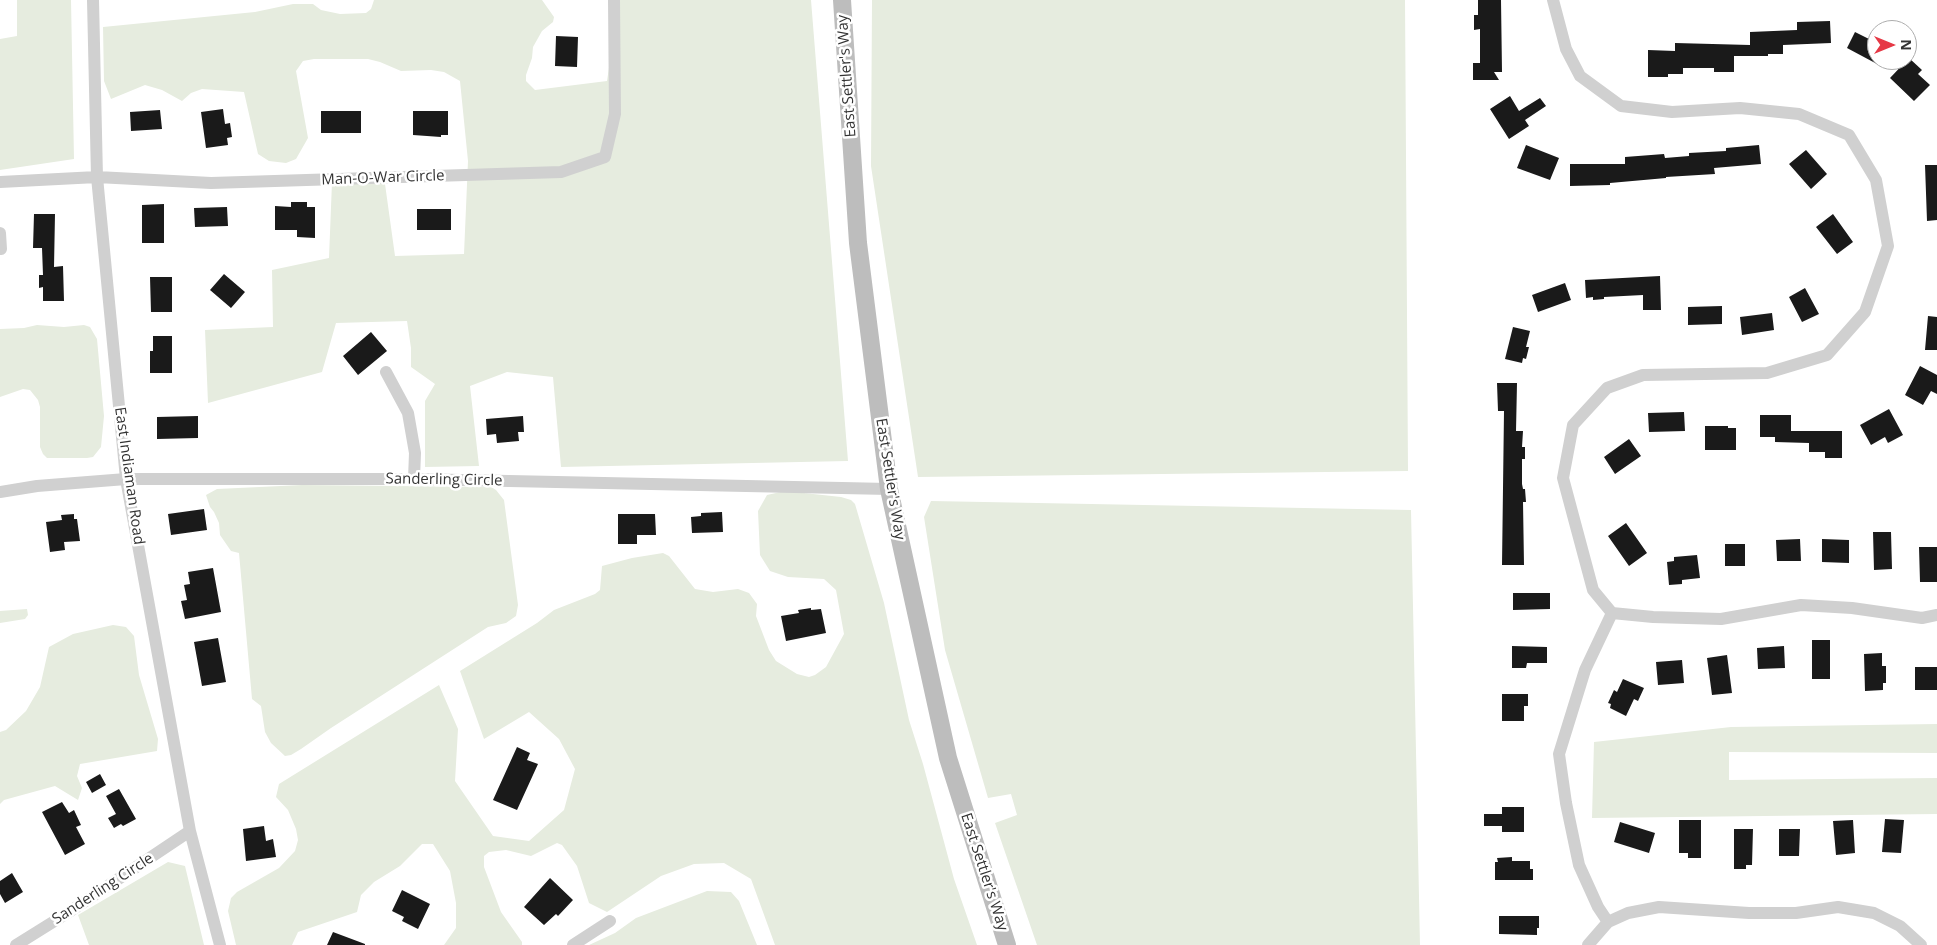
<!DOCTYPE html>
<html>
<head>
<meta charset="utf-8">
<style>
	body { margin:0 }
	#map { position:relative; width:1937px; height:945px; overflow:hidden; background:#fff; font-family:"Open Sans",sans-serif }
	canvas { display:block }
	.north { position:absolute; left:1867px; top:20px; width:50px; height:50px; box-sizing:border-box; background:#fff; border:1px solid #adadad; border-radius:50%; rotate:90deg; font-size:14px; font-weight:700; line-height:20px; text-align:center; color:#333 }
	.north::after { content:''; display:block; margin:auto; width:18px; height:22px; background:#e63946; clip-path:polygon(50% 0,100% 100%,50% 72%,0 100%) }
</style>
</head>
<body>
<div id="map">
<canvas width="1937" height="945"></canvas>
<div class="north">N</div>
</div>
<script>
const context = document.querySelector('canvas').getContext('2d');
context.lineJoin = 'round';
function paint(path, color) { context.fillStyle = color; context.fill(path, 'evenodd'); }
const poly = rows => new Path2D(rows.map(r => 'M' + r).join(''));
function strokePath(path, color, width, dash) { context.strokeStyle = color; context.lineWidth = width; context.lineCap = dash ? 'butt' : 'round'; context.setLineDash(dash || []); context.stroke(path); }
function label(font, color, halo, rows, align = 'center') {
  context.font = font + ' "Open Sans",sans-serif'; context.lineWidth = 5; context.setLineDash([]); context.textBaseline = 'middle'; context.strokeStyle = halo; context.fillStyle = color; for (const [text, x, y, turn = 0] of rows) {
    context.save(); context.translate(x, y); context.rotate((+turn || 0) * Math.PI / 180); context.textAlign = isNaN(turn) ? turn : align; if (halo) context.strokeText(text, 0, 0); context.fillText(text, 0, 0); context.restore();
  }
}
paint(poly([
	[17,0,71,0,74,159,0,170,0,39,17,36],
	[374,0,542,0,554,17,553,22,542,31,533,47,532,58,526,75,526,81,535,90,607,81,619,0,811,0,848,461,561,467,553,377,507,372,470,386,479,466,425,467,425,401,435,384,411,367,411,348,407,321,336,323,322,372,208,403,205,330,273,327,272,270,329,258,332,182,373,181,385,184,395,256,464,254,468,161,460,81,444,72,431,70,401,71,380,62,368,59,314,59,303,61,296,71,308,138,296,159,286,163,269,161,258,154,244,92,202,89,191,93,182,101,162,90,145,85,111,99,104,81,103,27,255,12,293,4,313,4,321,10,340,14,366,13,371,9],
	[872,0,1405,0,1408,471,918,477,871,166],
	[37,325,64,327,84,325,90,327,97,339,104,416,101,447,93,457,87,458,47,458,43,454,40,447,40,407,38,400,30,390,23,389,0,397,0,329,24,328],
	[302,485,491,487,496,490,504,500,518,605,516,616,506,623,488,627,331,728,301,749,291,755,285,756,271,743,265,732,261,706,252,699,239,553,231,551,220,535,219,523,214,512,210,507,206,495,217,489],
	[785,491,841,497,851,500,855,504,884,603,909,720,923,764,954,879,977,945,775,945,751,879,724,863,694,864,661,876,607,912,589,903,577,866,562,845,557,843,531,856,506,850,489,852,484,856,484,867,501,912,522,942,522,945,444,945,456,928,456,903,450,871,433,844,422,844,400,866,374,882,361,895,357,912,298,932,292,945,236,945,228,911,231,898,237,892,279,868,295,851,298,840,296,829,288,810,276,797,279,784,439,685,458,729,455,781,493,836,529,841,564,810,575,769,559,739,529,712,484,739,460,671,537,623,554,610,595,594,600,590,602,566,632,558,663,553,669,556,695,589,713,592,738,589,749,593,757,604,756,616,769,650,776,661,797,674,809,677,815,675,826,667,844,634,836,590,824,579,788,577,770,571,760,555,758,511,767,495],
	[931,501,1411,510,1420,945,1037,945,995,823,1017,815,1011,794,988,798,945,650,924,517],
	[27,609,28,615,25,619,0,623,0,611],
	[113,625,126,627,134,636,139,675,158,739,157,751,80,764,77,776,82,788,78,800,55,786,4,800,0,804,0,732,6,730,26,711,40,687,49,647,73,634],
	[1937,724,1937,753,1729,752,1729,780,1937,778,1937,814,1592,818,1594,742,1731,727],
	[168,862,185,866,204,945,89,945,78,915],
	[707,891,731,892,739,901,757,945,589,945,615,933,636,918]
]), '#e6ecdf');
paint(poly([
	[1478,0,1501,0,1502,72,1494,72,1499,80,1473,80,1473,63,1480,63,1480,29,1474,30,1474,15,1478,15],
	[1830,21,1831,43,1783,45,1783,54,1768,54,1768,56,1734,56,1734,72,1714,72,1714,68,1683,68,1683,74,1668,74,1668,77,1648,77,1648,50,1675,51,1675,43,1750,45,1750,32,1797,30,1797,22],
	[1855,32,1877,43,1877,64,1847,48],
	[556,36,578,37,577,67,555,66],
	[1909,58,1922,70,1918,74,1930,85,1914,101,1890,78],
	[1510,96,1519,111,1540,98,1546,106,1525,120,1529,126,1509,139,1490,109],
	[223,109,225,124,230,123,232,137,227,138,228,145,206,148,201,112],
	[160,110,162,129,131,131,130,112],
	[321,111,361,111,361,133,321,133],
	[413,111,448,111,448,135,441,135,441,137,413,135],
	[1526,145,1559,158,1550,180,1517,168],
	[1759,145,1761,164,1714,168,1715,174,1666,177,1666,178,1610,183,1610,185,1570,186,1570,164,1625,164,1625,157,1664,154,1665,158,1689,156,1689,153,1726,151,1726,148],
	[1806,150,1827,174,1811,189,1789,164],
	[1925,165,1937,165,1937,220,1927,221],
	[291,202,307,202,307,207,315,207,315,238,297,237,297,230,275,230,275,206,291,207],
	[164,204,164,243,142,243,142,205],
	[227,207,228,226,195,227,194,208],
	[417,209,451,209,451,230,417,230],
	[34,214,55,214,54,267,63,266,64,301,43,301,43,287,39,288,39,275,43,275,42,248,33,248],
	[1833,214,1853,242,1837,254,1816,227],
	[224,274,245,292,231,308,210,290],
	[1660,276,1661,310,1643,310,1643,295,1604,297,1604,299,1593,300,1593,297,1586,298,1585,280],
	[150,277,172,277,172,312,151,312],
	[1565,283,1571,300,1538,312,1532,295],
	[1805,288,1819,314,1802,322,1789,297],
	[1722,306,1722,324,1688,325,1688,307],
	[1772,313,1774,330,1742,335,1740,317],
	[1928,316,1937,317,1937,350,1925,350],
	[1513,327,1530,331,1526,347,1529,347,1526,359,1523,358,1522,363,1505,359],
	[371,332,387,351,358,375,343,356],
	[153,336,172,336,172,373,150,373,150,351,153,351],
	[1920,366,1937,375,1937,394,1931,391,1923,405,1905,395],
	[1497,383,1517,383,1516,431,1523,431,1522,447,1525,447,1525,459,1522,459,1522,484,1523,489,1525,489,1526,502,1523,502,1524,565,1502,565,1504,411,1498,411],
	[1889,409,1903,435,1888,443,1885,437,1871,445,1860,425],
	[1684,412,1685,431,1649,432,1648,413],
	[1760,415,1791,415,1791,431,1842,431,1842,458,1825,458,1825,452,1809,452,1809,443,1775,442,1775,437,1760,437],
	[198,416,198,438,157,439,157,417],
	[523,416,524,432,518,432,519,441,497,443,496,434,487,435,486,419],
	[1705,426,1728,426,1728,428,1736,428,1736,450,1705,450],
	[1629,439,1641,456,1615,474,1604,457],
	[204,509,207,530,171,535,168,514],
	[722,512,723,532,692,533,691,517,701,516,701,513],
	[74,514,74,519,77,519,80,541,64,542,65,550,50,552,46,522,62,520,61,515],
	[618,514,655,514,656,535,637,535,637,544,618,544],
	[1626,523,1647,553,1629,566,1608,536],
	[1873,532,1891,532,1892,569,1874,570],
	[1800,539,1801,561,1777,561,1776,540],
	[1822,539,1849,540,1849,563,1822,562],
	[1725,544,1745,544,1745,566,1725,566],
	[1919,547,1937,547,1937,582,1920,582],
	[1697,555,1700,578,1682,580,1682,584,1669,585,1667,562,1674,561,1674,557],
	[213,568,221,612,185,619,181,601,187,600,184,585,190,584,188,572],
	[1513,593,1550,593,1550,609,1513,610],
	[811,608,811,610,821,609,826,633,786,641,781,616,799,613,798,610],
	[218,638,226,682,202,686,194,642],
	[1812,640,1830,640,1830,679,1812,679],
	[1512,646,1547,647,1547,663,1527,663,1526,668,1512,668],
	[1784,646,1785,668,1758,669,1757,648],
	[1882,653,1882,666,1886,666,1886,683,1883,683,1883,690,1865,691,1864,654],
	[1727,655,1732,693,1712,695,1707,658],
	[1682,660,1684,683,1658,685,1656,662],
	[1915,667,1937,667,1937,690,1915,690],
	[1623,679,1644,688,1638,701,1634,699,1626,716,1610,708,1611,704,1608,703,1614,690,1617,692],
	[1502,694,1528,694,1528,706,1524,706,1524,721,1502,721],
	[517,747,530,753,527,760,538,764,517,810,493,800],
	[100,774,106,785,92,793,86,782],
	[119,789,136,819,123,826,121,824,114,828,108,818,116,814,106,796],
	[62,802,69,813,74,810,81,825,76,827,85,844,65,855,42,812],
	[1502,807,1524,807,1524,832,1502,832,1502,826,1484,826,1484,814,1502,814],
	[1885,819,1904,820,1901,853,1882,852],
	[1679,820,1701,820,1701,858,1688,858,1688,853,1679,853],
	[1853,820,1855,853,1836,855,1833,821],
	[1620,822,1655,833,1649,853,1614,842],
	[264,826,266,841,273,839,276,857,246,861,243,829],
	[1734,829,1753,829,1752,865,1746,865,1746,869,1734,869],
	[1779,829,1800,829,1799,856,1779,856],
	[1512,857,1512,861,1530,861,1530,869,1533,869,1533,880,1495,880,1495,862,1498,862,1497,858],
	[12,873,23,892,5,903,0,894,0,881],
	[550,878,573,900,558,916,556,914,544,925,524,907],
	[402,890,430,904,418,929,402,921,404,917,392,911],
	[1499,916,1539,916,1539,928,1537,928,1537,935,1499,934],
	[333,932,365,944,365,945,327,945]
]), '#1a1a1a');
strokePath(poly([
	[93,0,97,177,126,479,190,831,220,945],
	[1553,0,1566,49,1580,76,1621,106,1672,112,1740,108,1799,114,1849,135,1876,180,1888,246,1865,312,1827,355,1767,373,1643,375,1607,388,1573,425,1563,478,1593,590,1612,613,1653,617,1721,619,1801,605,1852,608,1922,618,1937,615],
	[0,182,97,177,211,183,561,172,605,157,615,114,614,0],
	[0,233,1,249],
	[386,372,408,413,415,453,414,479],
	[0,492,37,486,126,479,414,479,889,489],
	[1608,922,1598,907,1579,865,1566,803,1559,754,1585,670,1612,613],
	[16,945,69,912,190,831],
	[573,945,610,921],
	[1588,945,1608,922,1628,913,1659,907,1749,913,1796,913,1838,907,1874,913,1900,926,1921,945]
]), '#d0d0d0', 12);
strokePath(poly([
	[842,0,858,243,889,489,948,758,1007,945]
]), '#bdbdbd', 18);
label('15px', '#333', '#fff', [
	["East Settler's Way",847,76,-94],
	["Man-O-War Circle",383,178,-2],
	["East Indiaman Road",129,476,82],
	["East Settler's Way",890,479,81],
	["Sanderling Circle",444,480,1],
	["East Settler's Way",984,872,72],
	["Sanderling Circle",103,889,-33]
]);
</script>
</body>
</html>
